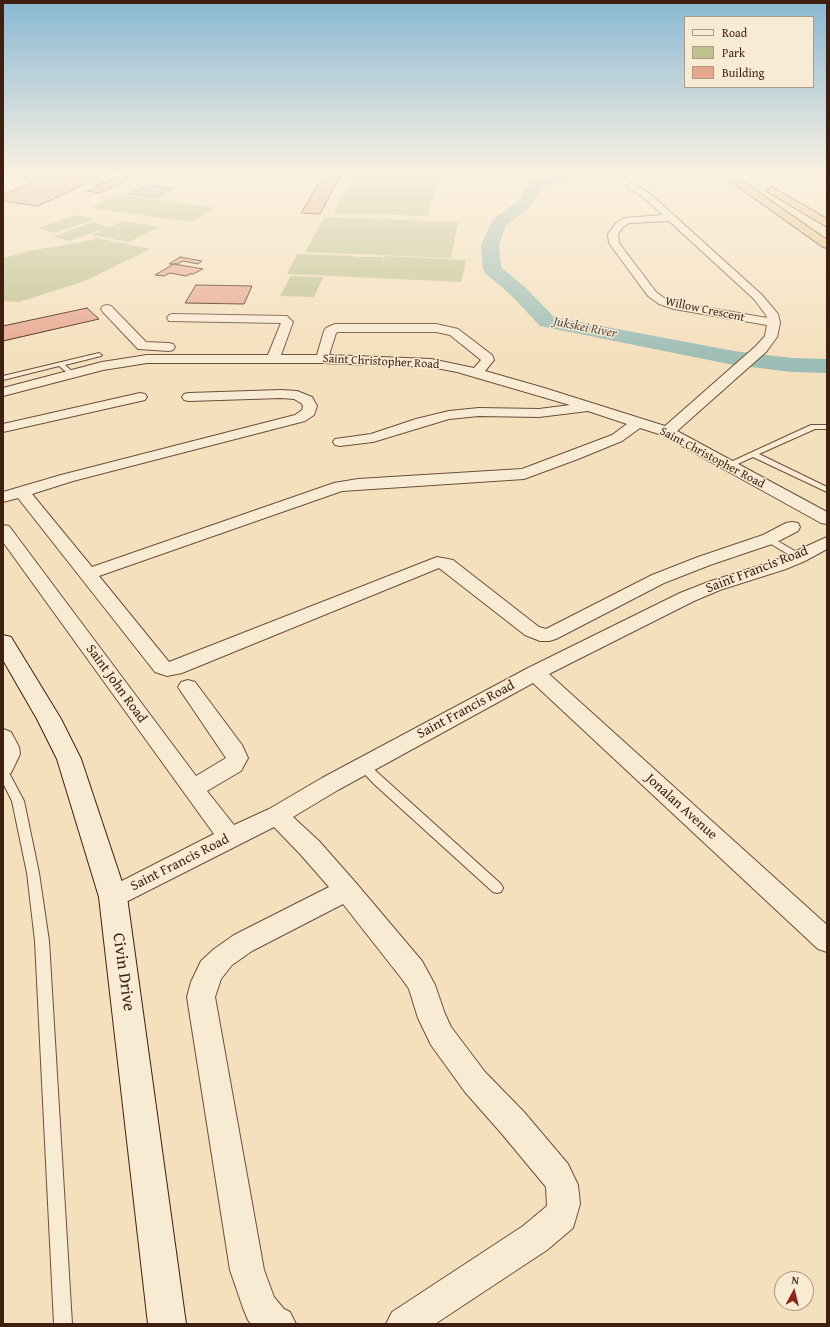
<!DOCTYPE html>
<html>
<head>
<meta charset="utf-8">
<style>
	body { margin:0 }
	#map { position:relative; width:830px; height:1327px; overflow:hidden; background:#f5e0bd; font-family:"Gentium Book Plus",serif }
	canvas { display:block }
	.frame { position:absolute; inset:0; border:4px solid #3f1f0f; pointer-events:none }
	.legend { position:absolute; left:684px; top:16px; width:130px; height:72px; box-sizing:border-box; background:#f8ebd4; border:1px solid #ae9985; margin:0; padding:5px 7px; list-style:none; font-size:12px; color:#3f1f0f }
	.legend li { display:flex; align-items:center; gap:8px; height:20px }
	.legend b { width:20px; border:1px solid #ae9985 }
	.north { position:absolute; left:774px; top:1271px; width:40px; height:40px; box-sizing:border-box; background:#f8ebd4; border:1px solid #ae9985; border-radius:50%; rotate:7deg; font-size:11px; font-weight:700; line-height:16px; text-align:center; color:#3f1f0f }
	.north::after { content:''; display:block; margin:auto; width:14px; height:18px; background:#8f2418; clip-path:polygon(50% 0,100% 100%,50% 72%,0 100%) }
</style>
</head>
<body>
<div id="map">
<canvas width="830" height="1327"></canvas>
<div class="frame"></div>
<ul class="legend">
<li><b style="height:5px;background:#f8ebd4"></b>Road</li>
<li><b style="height:11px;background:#bfc18f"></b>Park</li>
<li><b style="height:11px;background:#e7a78f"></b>Building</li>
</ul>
<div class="north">N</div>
</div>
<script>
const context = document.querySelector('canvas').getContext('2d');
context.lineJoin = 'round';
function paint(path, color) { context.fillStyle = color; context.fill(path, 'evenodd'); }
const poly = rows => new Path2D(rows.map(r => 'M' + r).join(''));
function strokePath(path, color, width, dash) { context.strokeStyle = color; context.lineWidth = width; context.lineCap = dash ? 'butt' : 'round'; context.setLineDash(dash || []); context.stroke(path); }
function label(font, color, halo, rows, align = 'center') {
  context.font = font + ' "Gentium Book Plus",serif'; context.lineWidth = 3; context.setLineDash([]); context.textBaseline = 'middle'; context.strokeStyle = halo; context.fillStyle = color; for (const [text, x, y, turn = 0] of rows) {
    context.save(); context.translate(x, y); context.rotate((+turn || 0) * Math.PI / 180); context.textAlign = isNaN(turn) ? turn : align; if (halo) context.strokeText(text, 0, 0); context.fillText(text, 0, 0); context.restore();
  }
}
paint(poly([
	[177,175,253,175,248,179],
	[353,175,439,175,428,216,334,213],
	[116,195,179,203,217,208,192,222,90,208],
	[76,215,94,219,55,233,38,228],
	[324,217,458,222,451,258,305,252],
	[123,221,141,224,160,227,129,242,92,235],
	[92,222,109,227,69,241,53,237],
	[97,238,150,249,85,281,19,302,3,301,3,258,29,251,77,243],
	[297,254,354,256,354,257,383,257,382,263,385,256,466,260,461,282,287,274],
	[291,276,323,277,314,297,280,296]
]), '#bfc18f');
const water = poly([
	[148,185,174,188,156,198,128,194,148,185]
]);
paint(water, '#9cbdb5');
strokePath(water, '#777e73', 1);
paint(poly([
	[555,175,570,175,567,181,543,187,529,208,506,225,499,245,501,267,527,289,554,317,734,351,792,358,827,359,827,373,792,372,734,365,540,326,513,297,485,273,483,269,481,245,493,219,517,202,532,181,555,175]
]), '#9cbdb5');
const building = poly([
	[30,175,48,177,51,175,75,175,98,178,38,206,3,201,3,195,36,180,22,178,30,175],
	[324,175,341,175,320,214,301,213,324,175],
	[119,176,133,178,100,193,87,191,94,189,101,185,96,185,101,183,106,183,119,176],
	[180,257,202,261,198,264,183,261,177,264,169,264,180,257],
	[174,264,203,269,193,274,190,274,186,276,170,273,164,276,155,275,174,264],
	[196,285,252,286,244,304,185,303,196,285],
	[87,308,99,319,3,341,3,326,87,308]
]);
paint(building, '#e7a78f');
strokePath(building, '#3f1f0f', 1);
const lane = poly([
	[99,353,102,355,101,356,65,365,74,373,74,375,70,375,59,366,3,380,3,376,99,353],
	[811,425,827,425,827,429,815,429,759,454,827,487,827,492,753,457,731,467,728,467,724,465,811,425],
	[769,536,802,555,803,557,799,560,796,559,766,541,765,539,769,536],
	[363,762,367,763,501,884,503,888,501,892,497,893,493,892,374,784,357,766,359,763,363,762],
	[3,768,7,769,24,801,39,873,49,941,72,1324,54,1324,35,941,27,873,12,801,3,783,3,768]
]);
const street = poly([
	[631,183,648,192,762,295,778,314,780,323,777,337,766,352,677,431,827,512,827,524,821,523,662,435,640,428,622,441,578,459,524,479,342,491,99,576,169,662,437,557,453,560,539,627,546,629,652,575,698,557,763,535,786,523,792,522,798,523,800,527,798,531,775,543,710,565,664,583,556,639,549,641,540,641,525,635,439,568,182,673,167,676,155,672,18,498,3,502,3,492,61,475,295,415,302,410,303,406,301,403,294,399,281,398,189,401,184,400,182,397,184,394,189,393,281,390,297,391,312,397,317,406,314,415,305,421,73,481,32,494,92,567,334,483,358,479,522,469,612,435,627,424,588,411,539,417,479,416,449,419,373,442,340,446,335,445,333,442,335,439,371,434,416,419,449,411,479,408,539,409,570,405,457,372,431,367,322,363,147,363,103,370,3,396,3,388,102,362,147,355,268,355,281,323,169,321,167,318,169,315,173,314,287,316,293,322,281,355,317,355,324,331,326,328,335,324,436,324,454,328,458,329,492,355,494,360,485,371,541,387,665,426,756,346,765,336,767,325,674,309,659,304,648,296,609,243,608,234,616,223,624,218,663,215,642,196,628,188,627,186,631,183],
	[669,221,754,299,766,315,767,318,675,302,667,300,656,292,619,243,618,234,623,227,629,223,669,221],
	[338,332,436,332,450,335,481,360,474,368,431,359,329,355,336,333,338,332],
	[107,305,111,306,146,342,169,343,173,344,175,347,173,350,169,351,138,349,103,312,101,309,103,306,107,305],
	[140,393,145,394,147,397,145,400,3,432,3,424,140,393],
	[3,525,9,526,196,776,226,758,178,687,181,682,188,680,195,682,242,745,248,758,241,771,207,791,234,825,269,809,322,778,528,668,680,593,708,582,774,561,827,537,827,549,805,561,786,569,720,590,694,601,549,674,827,925,827,952,818,949,533,683,338,790,293,817,319,841,356,883,422,961,435,985,445,1014,451,1027,485,1072,524,1112,568,1164,578,1185,580,1204,573,1228,547,1250,435,1324,386,1324,392,1312,523,1226,547,1206,546,1187,502,1134,465,1092,431,1045,418,1018,409,989,402,979,343,904,252,951,232,965,221,979,215,997,264,1270,274,1297,284,1309,290,1312,296,1324,251,1324,248,1320,243,1308,230,1270,187,997,191,982,201,961,214,949,234,935,329,887,301,855,274,827,122,904,113,908,104,904,100,897,104,890,214,834,3,542,3,525],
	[3,729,11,732,19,747,20,754,11,773,3,775,3,729]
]);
const secondary = poly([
	[3,635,11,637,14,642,61,719,81,759,127,897,186,1324,148,1324,99,897,57,759,37,719,3,660,3,635]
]);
const highway = poly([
	[722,175,734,175,827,240,827,248,823,247,722,175],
	[772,187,827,219,827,227,768,192,767,190,772,187]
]);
strokePath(lane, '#6c4f3a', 2);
strokePath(street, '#6c4f3a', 2);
strokePath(secondary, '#3f1f0f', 2);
strokePath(highway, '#3f1f0f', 2);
paint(lane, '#f8ebd4');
paint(street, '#f8ebd4');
paint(secondary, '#f8ebd4');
paint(highway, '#eac07e');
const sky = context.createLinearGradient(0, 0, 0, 361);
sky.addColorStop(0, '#89b8d4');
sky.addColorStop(0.48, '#faf1e1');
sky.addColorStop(1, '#faf1e100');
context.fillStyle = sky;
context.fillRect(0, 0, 830, 361);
label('12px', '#3f1f0f', '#f8ebd4', [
	["Willow Crescent",705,310,12],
	["Saint Christopher Road",381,362,3],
	["Saint Christopher Road",712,458,28]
]);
label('italic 13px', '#5b4e41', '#f8ebd4', [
	["Jukskei River",585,328,11]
]);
label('14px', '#3f1f0f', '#f8ebd4', [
	["Saint Francis Road",757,570,-21],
	["Saint John Road",116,684,54],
	["Saint Francis Road",466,710,-28],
	["Jonalan Avenue",681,807,42],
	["Saint Francis Road",180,863,-27]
]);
label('17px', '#3f1f0f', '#f8ebd4', [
	["Civin Drive",123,972,82]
]);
</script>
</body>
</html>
